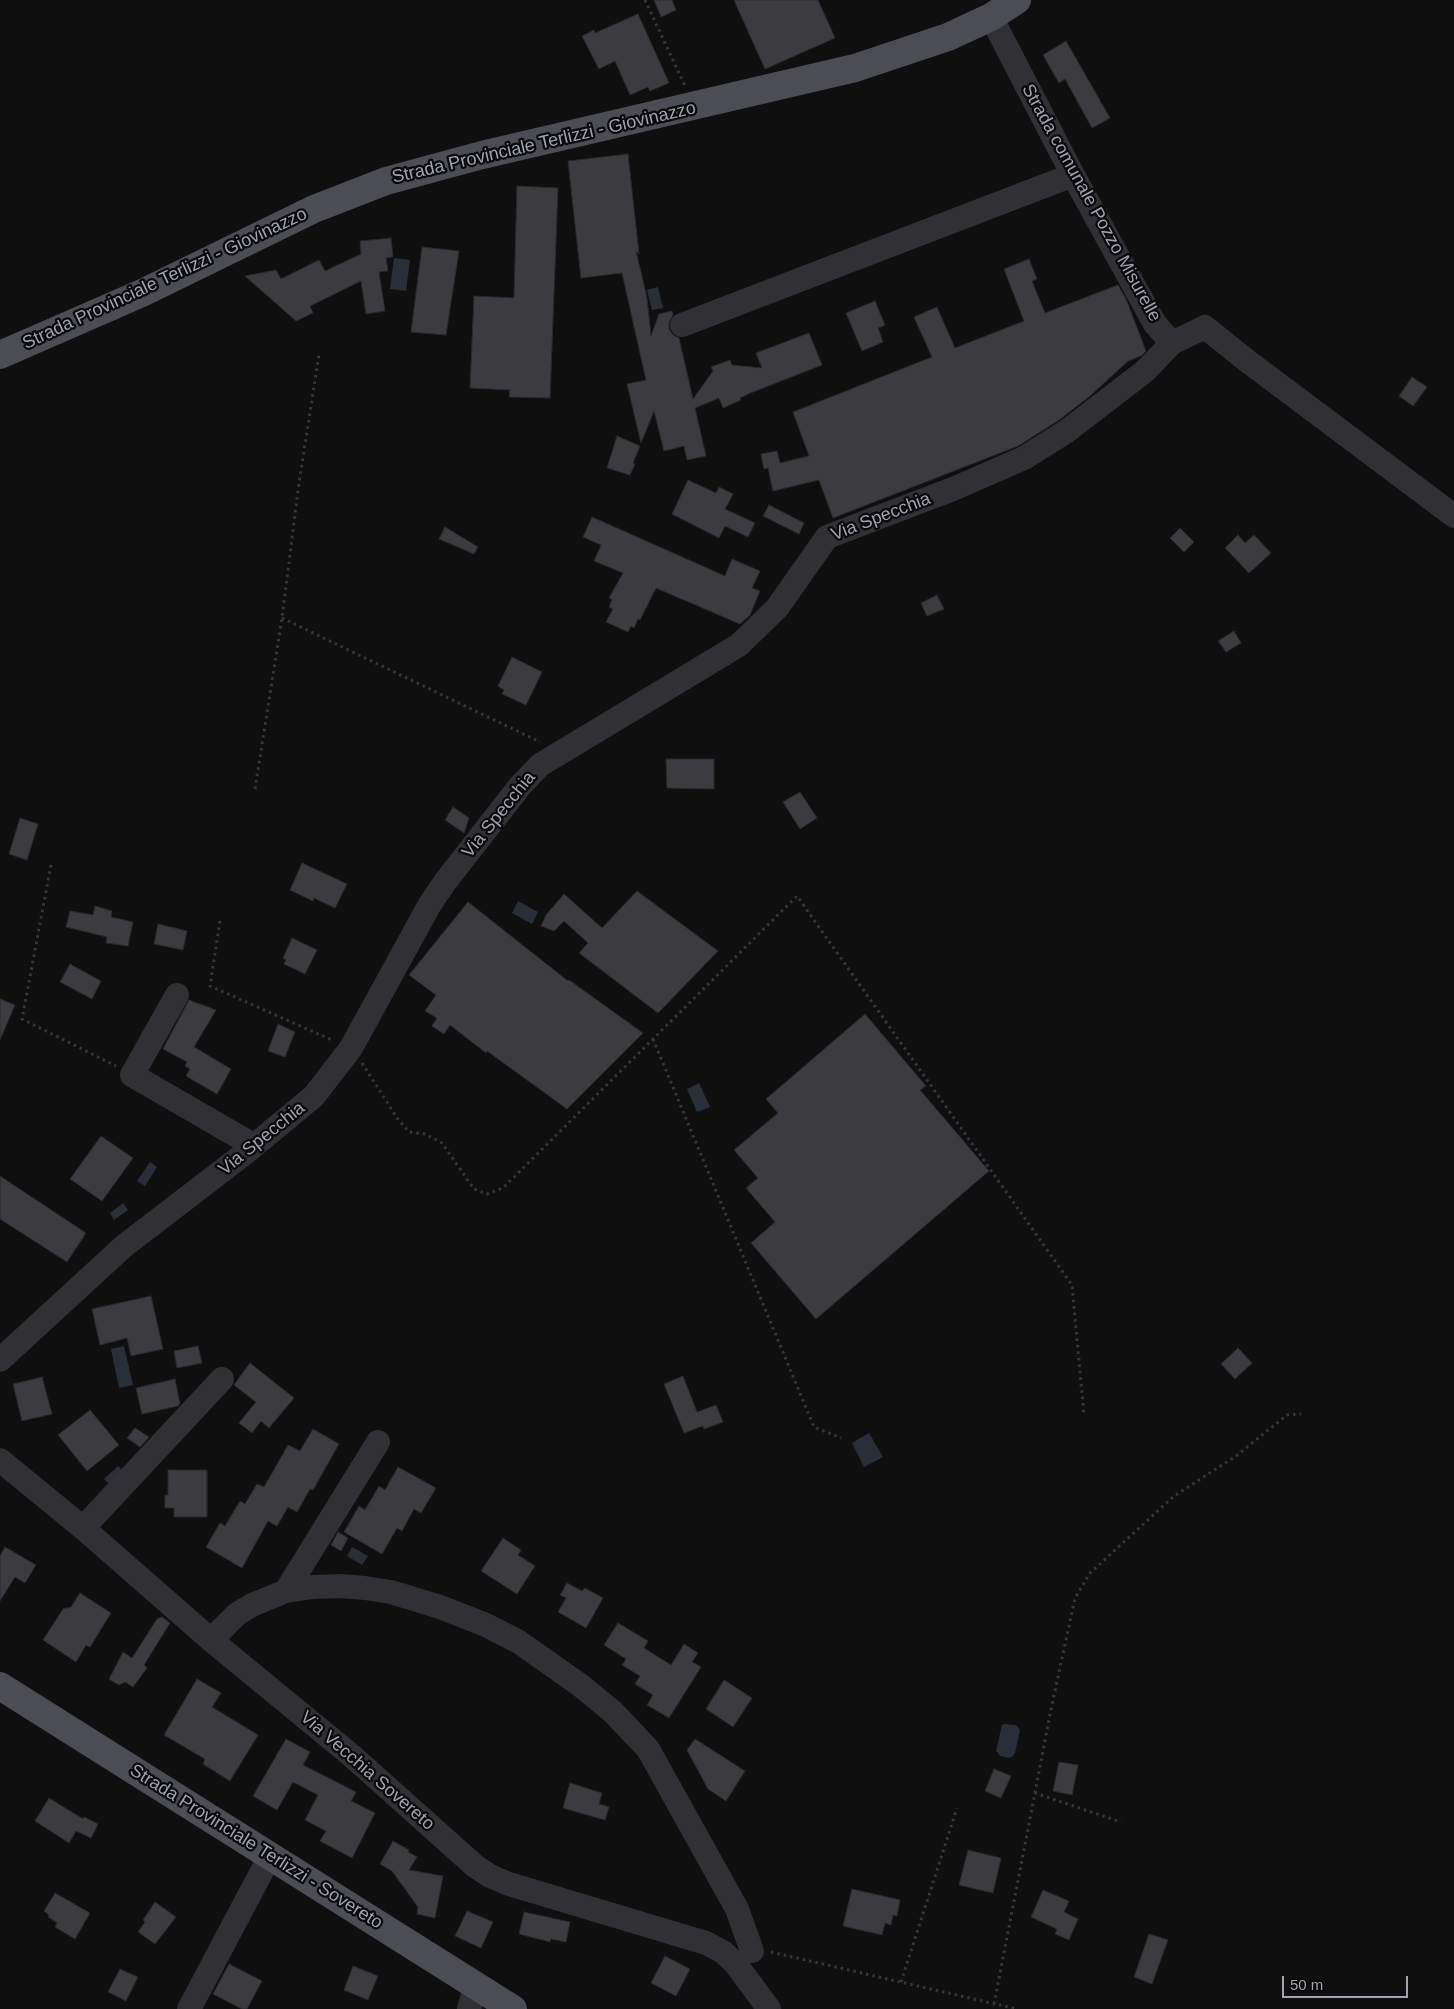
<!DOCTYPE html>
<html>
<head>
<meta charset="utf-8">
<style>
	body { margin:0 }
	#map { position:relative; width:1454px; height:2009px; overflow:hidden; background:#0f0f10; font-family:Arial,sans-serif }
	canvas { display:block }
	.scale { position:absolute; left:1282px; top:1976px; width:126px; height:22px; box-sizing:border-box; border:2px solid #a1a3b1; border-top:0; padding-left:6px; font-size:15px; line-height:18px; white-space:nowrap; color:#a1a3b1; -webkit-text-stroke:4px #0a0a0b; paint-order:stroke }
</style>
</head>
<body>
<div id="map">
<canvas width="1454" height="2009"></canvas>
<div class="scale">50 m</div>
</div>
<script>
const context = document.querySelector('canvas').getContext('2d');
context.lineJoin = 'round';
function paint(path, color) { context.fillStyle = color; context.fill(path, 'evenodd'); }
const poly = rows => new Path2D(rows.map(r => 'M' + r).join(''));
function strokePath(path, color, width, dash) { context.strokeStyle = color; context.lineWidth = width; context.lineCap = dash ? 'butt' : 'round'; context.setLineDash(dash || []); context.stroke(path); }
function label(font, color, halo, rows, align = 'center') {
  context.font = font + ' Arial,sans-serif'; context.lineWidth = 4.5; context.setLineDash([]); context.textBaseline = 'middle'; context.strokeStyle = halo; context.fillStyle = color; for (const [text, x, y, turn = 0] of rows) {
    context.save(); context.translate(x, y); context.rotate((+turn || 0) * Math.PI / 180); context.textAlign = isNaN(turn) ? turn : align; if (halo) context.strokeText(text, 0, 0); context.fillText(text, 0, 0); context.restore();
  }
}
paint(poly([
	[394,258,410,260,406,291,390,289],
	[658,287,663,308,652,310,647,290],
	[518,901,538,912,532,924,512,913],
	[699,1083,710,1107,697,1112,687,1089],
	[150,1162,157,1167,145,1186,137,1181],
	[123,1203,128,1210,114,1220,110,1213],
	[124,1346,133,1385,119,1388,111,1349],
	[869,1433,883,1457,864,1467,852,1443],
	[118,1466,124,1472,110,1485,104,1479],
	[352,1547,368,1556,362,1565,347,1556],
	[1005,1724,1016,1725,1020,1730,1015,1753,1012,1757,1009,1758,1000,1756,996,1751,1002,1725]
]), '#292f38');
const building = poly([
	[654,0,672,0,676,10,661,17,654,0],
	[734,0,818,0,835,38,765,69,734,0],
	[638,14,669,83,650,91,648,87,630,95,615,61,599,69,582,36,594,30,595,33,638,14],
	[1066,41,1110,118,1092,128,1065,79,1059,83,1043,55,1066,41],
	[628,154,639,254,636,251,647,298,651,336,659,314,672,311,673,315,669,322,669,329,673,335,679,338,693,399,713,371,711,367,730,360,732,365,762,368,756,353,809,333,822,365,748,394,740,398,741,400,723,408,719,398,695,408,706,456,687,460,684,446,664,451,654,411,641,443,627,384,646,380,622,273,581,278,568,161,628,154],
	[517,186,558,188,550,398,509,397,510,390,470,388,474,296,514,298,517,186],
	[391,238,393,257,386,258,388,271,379,272,385,311,366,314,361,281,310,306,313,313,296,321,245,276,276,270,281,279,319,260,325,271,361,254,360,241,391,238],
	[422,247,459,251,446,335,411,332,422,247],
	[1029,259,1037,279,1032,281,1045,313,1118,285,1126,299,1146,351,1141,356,1128,361,1090,396,1059,420,1018,446,833,518,819,480,773,491,768,468,764,469,761,454,777,451,780,463,809,456,793,412,932,357,914,317,937,307,955,348,1024,321,1004,269,1029,259],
	[875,301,885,325,878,328,883,342,862,351,846,313,875,301],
	[1412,377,1427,387,1413,406,1399,396,1412,377],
	[617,436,640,446,633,463,635,464,630,475,607,468,617,436],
	[688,480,716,493,719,487,733,494,725,509,755,523,748,537,725,526,719,538,672,514,688,480],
	[769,505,804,523,799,534,763,516,769,505],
	[592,517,725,576,732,559,760,571,752,588,760,591,750,615,740,624,656,588,640,620,638,619,634,628,631,626,628,632,606,622,613,609,609,607,612,600,609,598,623,573,594,561,601,545,583,537,592,517],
	[445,527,478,547,474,554,439,539,445,527],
	[1180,528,1194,542,1184,552,1170,538,1180,528],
	[1238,535,1245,543,1254,535,1271,553,1249,573,1225,548,1238,535],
	[937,595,944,609,927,616,921,603,937,595],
	[1234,631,1241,643,1226,652,1218,641,1234,631],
	[512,657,542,672,526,705,502,694,504,690,498,686,512,657],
	[666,759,714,759,714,789,667,788,666,759],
	[800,792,817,818,800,829,783,802,800,792],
	[453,807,469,818,464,833,445,820,453,807],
	[20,818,38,824,27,860,9,854,20,818],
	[302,863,347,884,335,908,314,898,313,901,290,890,302,863],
	[637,891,718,951,658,1013,579,953,588,943,564,921,554,931,541,926,546,915,564,894,602,928,637,891],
	[468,902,568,981,569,980,643,1033,567,1109,487,1051,486,1053,450,1025,444,1034,432,1026,437,1018,425,1011,436,995,409,975,468,902],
	[95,906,112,911,111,917,133,922,128,946,106,943,107,937,66,927,70,911,93,915,95,906],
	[158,924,187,931,183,950,154,944,158,924],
	[292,938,317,950,305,974,284,964,286,960,283,958,292,938],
	[70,964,101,981,92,999,60,982,70,964],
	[0,999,15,1005,0,1040,0,999],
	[189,1000,216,1010,194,1047,231,1069,217,1094,186,1076,190,1069,185,1066,187,1062,163,1049,189,1000],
	[865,1014,926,1086,920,1090,989,1171,816,1319,751,1243,775,1222,746,1188,758,1178,734,1150,778,1113,766,1099,865,1014],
	[278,1024,295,1032,285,1057,268,1051,278,1024],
	[101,1136,133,1158,102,1201,70,1179,101,1136],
	[0,1176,86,1233,67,1262,0,1219,0,1176],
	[151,1296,163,1349,131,1356,127,1338,100,1345,92,1309,151,1296],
	[198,1346,202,1363,177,1368,174,1351,198,1346],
	[1238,1348,1252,1363,1235,1379,1221,1364,1238,1348],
	[250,1363,294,1398,269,1428,261,1421,252,1433,239,1423,256,1402,234,1385,250,1363],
	[683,1376,697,1412,716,1405,723,1422,704,1429,703,1426,684,1433,664,1384,683,1376],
	[42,1377,52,1414,22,1421,13,1384,42,1377],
	[175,1379,180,1404,178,1406,142,1414,136,1388,175,1379],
	[90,1410,119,1445,87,1471,58,1435,90,1410],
	[135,1428,149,1437,140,1447,127,1438,135,1428],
	[313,1429,339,1444,313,1490,310,1489,297,1512,288,1507,277,1526,268,1521,242,1568,206,1547,220,1523,225,1526,240,1501,245,1504,257,1484,264,1487,288,1445,300,1451,313,1429],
	[398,1467,436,1488,421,1513,414,1509,402,1531,397,1528,382,1554,344,1532,359,1506,365,1510,379,1486,385,1490,398,1467],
	[168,1470,207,1470,207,1517,174,1517,174,1508,165,1508,165,1495,168,1495,168,1470],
	[338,1532,348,1538,341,1551,331,1545,338,1532],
	[503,1538,521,1550,518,1555,535,1566,517,1594,481,1571,503,1538],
	[5,1547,36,1565,25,1583,15,1577,0,1601,0,1556,5,1547],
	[567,1583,582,1591,585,1588,603,1598,586,1628,558,1612,566,1598,560,1595,567,1583],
	[80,1593,111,1613,90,1647,86,1645,76,1662,43,1640,63,1609,71,1607,80,1593],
	[162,1617,170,1623,144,1665,147,1668,133,1687,125,1682,119,1685,109,1679,123,1652,132,1658,157,1619,162,1617],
	[618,1623,648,1641,644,1648,671,1665,684,1644,698,1653,692,1662,701,1667,669,1718,647,1705,653,1695,635,1684,640,1676,622,1665,626,1659,604,1645,618,1623],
	[197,1679,221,1693,212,1707,258,1735,230,1781,203,1764,205,1759,164,1735,197,1679],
	[724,1680,752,1698,733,1727,706,1709,724,1680],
	[286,1739,310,1752,303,1765,356,1792,351,1801,375,1813,352,1858,320,1841,326,1831,305,1820,318,1795,293,1782,277,1810,253,1796,286,1739],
	[695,1739,745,1771,726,1801,708,1789,687,1750,695,1739],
	[1059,1762,1078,1765,1072,1795,1053,1791,1059,1762],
	[994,1769,1011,1776,1001,1798,985,1791,994,1769],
	[570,1783,602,1793,599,1804,609,1807,605,1820,563,1808,570,1783],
	[49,1798,83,1819,84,1817,98,1824,91,1838,76,1831,69,1843,35,1821,49,1798],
	[393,1841,409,1850,408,1852,417,1857,409,1870,443,1876,435,1918,417,1914,418,1907,392,1871,380,1864,393,1841],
	[968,1850,1001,1858,993,1893,959,1885,968,1850],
	[852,1889,900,1900,897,1916,893,1915,891,1925,885,1923,882,1935,843,1926,852,1889],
	[1043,1890,1069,1901,1064,1912,1078,1919,1069,1940,1055,1934,1057,1929,1031,1917,1043,1890],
	[55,1893,90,1913,75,1939,55,1927,57,1923,48,1917,49,1915,44,1911,55,1893],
	[155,1902,176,1917,155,1944,138,1932,145,1922,143,1920,155,1902],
	[467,1911,493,1922,481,1948,455,1936,467,1911],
	[524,1912,570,1922,566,1942,551,1939,550,1942,519,1934,524,1912],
	[1149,1934,1168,1940,1152,1984,1134,1977,1149,1934],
	[665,1956,690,1969,676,1996,651,1983,665,1956],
	[229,1964,262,1981,247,2009,242,2009,213,1994,229,1964],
	[353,1966,378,1976,368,2000,344,1990,353,1966],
	[120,1969,138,1977,126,2001,108,1992,120,1969]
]);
paint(building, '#3c3c40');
strokePath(building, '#2a292c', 1);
strokePath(poly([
	[645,0,685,86],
	[282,618,540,742],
	[255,789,282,618,299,483,319,355],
	[51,865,22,1019,116,1066],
	[220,921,210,986,332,1040],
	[653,1039,814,1427,841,1438],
	[362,1063,397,1118,409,1132,425,1134,442,1143,474,1189,487,1194,503,1188,797,896,1072,1285,1084,1415],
	[1035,1793,1050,1714,1075,1598,1090,1573,1174,1496,1236,1456,1287,1415,1301,1414],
	[771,1952,1017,2009],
	[901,1982,957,1808],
	[994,2004,1035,1793,1121,1822]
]), '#36373c', 3, [2.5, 4]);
strokePath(poly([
	[991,17,1073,175,1155,324,1172,343,1205,327,1246,360,1454,516],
	[682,325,1073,175],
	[177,995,132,1075,253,1145],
	[0,1360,124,1246,244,1154,314,1096,351,1048,430,904,445,882,520,786,540,765,739,645,777,608,827,537,953,489,1024,458,1067,431,1145,371,1172,343],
	[0,1460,83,1528,211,1640,352,1756,475,1866,490,1876,509,1884,706,1943,723,1952,735,1963,769,2009],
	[83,1528,222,1379],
	[286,1591,378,1442],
	[211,1640,237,1614,252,1605,286,1591,313,1587,341,1586,365,1588,391,1592,440,1607,486,1625,519,1642,580,1685,613,1712,648,1749,737,1909,752,1951],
	[189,2009,270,1856],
	[469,2009,476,1985]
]), '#303035', 24);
strokePath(poly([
	[0,355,142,293,314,209,386,181,482,155,855,68,948,37,991,17,1017,0],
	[0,1686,513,2009]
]), '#4c4d54', 28);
label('18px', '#a1a3b1', '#0a0a0b', [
	["Strada Provinciale Terlizzi - Giovinazzo",544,143,-13],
	["Strada comunale Pozzo Misurelle",1091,203,61],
	["Strada Provinciale Terlizzi - Giovinazzo",165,279,-25],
	["Via Specchia",881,517,-21],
	["Via Specchia",499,815,-51],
	["Via Specchia",262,1139,-39],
	["Via Vecchia Sovereto",367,1771,41],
	["Strada Provinciale Terlizzi - Sovereto",256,1847,32]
]);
</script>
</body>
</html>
